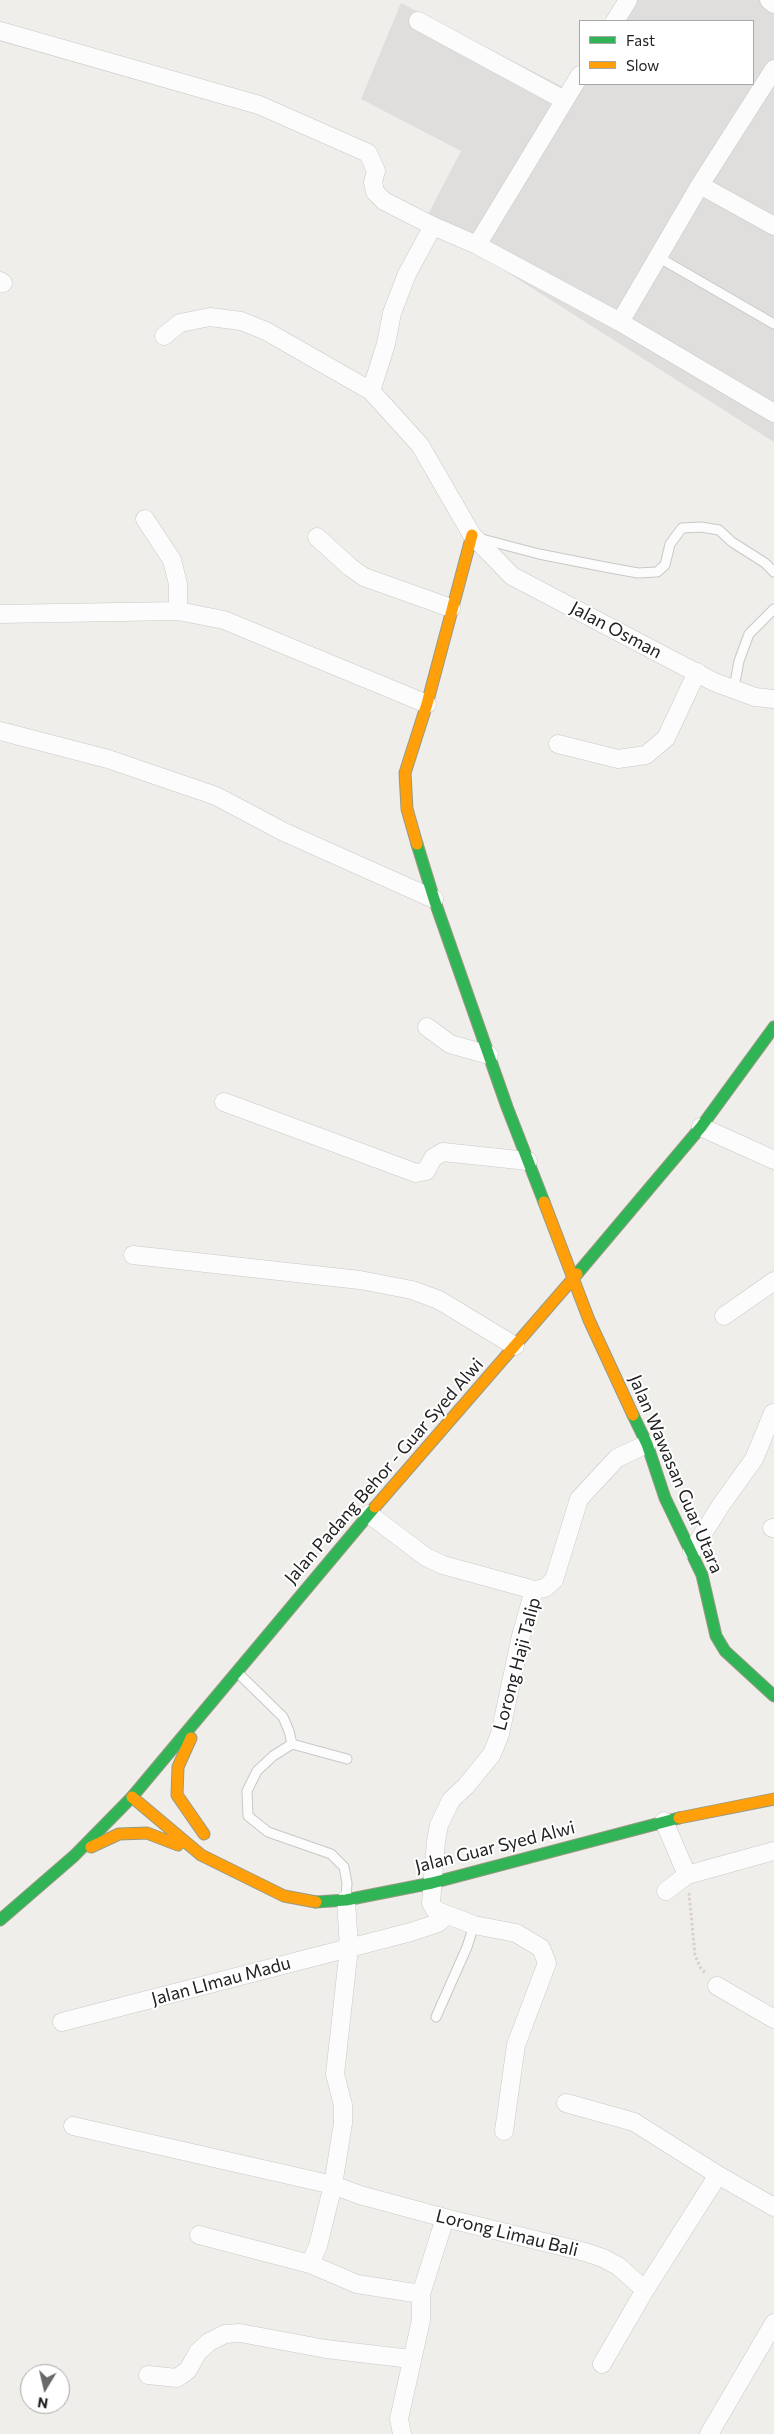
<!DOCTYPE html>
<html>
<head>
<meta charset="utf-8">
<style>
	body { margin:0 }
	#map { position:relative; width:774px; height:2434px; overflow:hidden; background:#f0eeeb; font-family:Commissioner,sans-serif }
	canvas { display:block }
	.legend { position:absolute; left:579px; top:20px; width:175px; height:65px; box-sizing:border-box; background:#fff; border:1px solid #a7a7a7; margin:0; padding:6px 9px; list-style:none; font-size:15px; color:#222 }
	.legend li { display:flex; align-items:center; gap:10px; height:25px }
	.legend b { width:25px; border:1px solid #a7a7a7 }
	.north { position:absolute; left:20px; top:2364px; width:50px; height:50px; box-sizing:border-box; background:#fff; border:1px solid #a7a7a7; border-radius:50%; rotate:189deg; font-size:14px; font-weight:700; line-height:20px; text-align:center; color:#222 }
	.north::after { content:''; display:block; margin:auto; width:18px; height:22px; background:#6a6968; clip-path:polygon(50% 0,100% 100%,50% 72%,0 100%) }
</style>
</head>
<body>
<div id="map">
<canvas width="774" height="2434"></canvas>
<ul class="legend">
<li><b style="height:6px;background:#30b455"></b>Fast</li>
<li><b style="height:6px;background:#ff9f0a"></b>Slow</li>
</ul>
<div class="north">N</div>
</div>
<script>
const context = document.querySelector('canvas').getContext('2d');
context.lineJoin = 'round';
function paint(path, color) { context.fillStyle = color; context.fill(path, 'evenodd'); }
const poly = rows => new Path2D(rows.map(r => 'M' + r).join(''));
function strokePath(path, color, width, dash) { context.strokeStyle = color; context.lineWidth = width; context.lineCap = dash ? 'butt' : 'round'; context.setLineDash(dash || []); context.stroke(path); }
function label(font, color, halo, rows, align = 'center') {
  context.font = font + ' Commissioner,sans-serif'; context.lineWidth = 4; context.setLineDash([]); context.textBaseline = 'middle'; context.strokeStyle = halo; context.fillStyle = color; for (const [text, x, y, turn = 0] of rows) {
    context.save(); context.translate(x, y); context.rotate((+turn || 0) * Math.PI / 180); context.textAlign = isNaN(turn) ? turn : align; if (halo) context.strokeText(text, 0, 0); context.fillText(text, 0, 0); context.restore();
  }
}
paint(poly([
	[622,0,774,0,774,442,425,220,461,151,361,99,401,3,573,92,580,84,753,84,753,21,611,21]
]), '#dfdedc');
const lane = poly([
	[658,257,774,324],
	[482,539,539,554,605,567,638,573,657,572,665,565,670,544,682,528,701,527,719,530,732,542,765,563,774,572],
	[734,688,739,661,749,634,774,609],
	[237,1672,283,1717,289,1731,292,1744],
	[346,1899,347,1883,344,1867,331,1854,268,1832,248,1816,247,1791,257,1771,273,1756,292,1744,347,1759],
	[436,2017,467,1947,474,1925]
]);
const street = poly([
	[769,0,774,4],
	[418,21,564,100],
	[615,21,628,0],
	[0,31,259,105,368,153,376,171,373,182,375,192,384,201,433,226,477,245,620,322,774,413],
	[700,185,774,226],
	[477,245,580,75],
	[0,281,3,283],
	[620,322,700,185,774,69],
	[164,336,180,323,210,317,241,321,266,331,371,391,420,445,472,535,512,576,714,682,755,697,774,699],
	[371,391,386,344,392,313,407,274,433,226],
	[145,519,172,560,178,584,178,611],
	[317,537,350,567,364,577,451,608],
	[0,614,178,611,224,620,427,704],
	[0,731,108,759,216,796,284,832,434,899],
	[558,744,618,759,646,755,666,738,697,672],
	[427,1027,450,1044,489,1055],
	[224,1102,416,1173,426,1171,433,1158,443,1152,528,1161],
	[701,1127,774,1160],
	[133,1255,360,1280,412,1290,439,1300,515,1346],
	[724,1316,774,1281],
	[369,1514,426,1557,443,1565,534,1590],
	[772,1528,774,1528],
	[692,1551,721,1505,754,1459,773,1413],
	[664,1821,687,1875],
	[666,1891,687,1875,774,1851],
	[717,1986,774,2019],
	[62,2022,411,1932,438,1923,447,1915],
	[566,2103,634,2122,718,2175,774,2207],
	[73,2126,333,2185,360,2195,445,2218,585,2252,603,2258,618,2266,645,2290],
	[504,2131,516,2045,547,1963,541,1948,516,1933,474,1925,435,1910,431,1903,436,1841,439,1825,451,1800,466,1786,492,1754,500,1734,521,1636,534,1590,545,1588,554,1580,579,1499,617,1458,647,1444],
	[199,2235,310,2264,318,2246,333,2185,343,2123,343,2105,335,2074,349,1948,346,1900],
	[310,2264,357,2284,421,2294],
	[602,2364,645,2290,718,2175],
	[148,2375,177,2378,188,2370,198,2352,209,2342,225,2334,240,2333,326,2349,411,2359],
	[402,2434,399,2419,421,2320,421,2294,445,2218],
	[709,2434,774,2323]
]);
const fast = poly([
	[417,844,434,899,507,1107,544,1202],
	[577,1274,701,1127,774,1027],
	[633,1415,647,1444,665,1498,702,1575,716,1636,725,1651,774,1696],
	[316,1902,346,1900,432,1883,679,1818],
	[0,1920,74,1856,132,1797,375,1507]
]);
const slow = poly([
	[417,844,407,809,405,773,427,704,472,535],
	[544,1202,589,1320,633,1415],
	[375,1507,577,1274],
	[191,1738,178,1767,177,1795,204,1834],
	[132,1797,201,1855,284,1896,316,1902],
	[679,1818,774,1799],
	[91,1847,119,1834,147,1833,178,1845]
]);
strokePath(lane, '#c9c8c7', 11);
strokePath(street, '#c9c8c7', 19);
strokePath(fast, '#999a82', 13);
strokePath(slow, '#999a82', 13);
strokePath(poly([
	[689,1893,695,1955,700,1967,706,1974]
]), '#dccecd', 3, [2.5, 2.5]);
strokePath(lane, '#fdfcfc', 9);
strokePath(street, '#fdfcfc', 18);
strokePath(fast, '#30b455', 11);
strokePath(slow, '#ff9f0a', 11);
label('18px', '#222', '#fff', [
	["Jalan Osman",616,630,28],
	["Jalan Padang Behor - Guar Syed Alwi",384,1471,-49],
	["Jalan Wawasan Guar Utara",676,1474,67],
	["Lorong Haji Talip",517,1664,-75],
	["Jalan Guar Syed Alwi",495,1847,-14],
	["Jalan LImau Madu",221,1981,-15],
	["Lorong Limau Bali",507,2233,14]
]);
</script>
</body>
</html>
